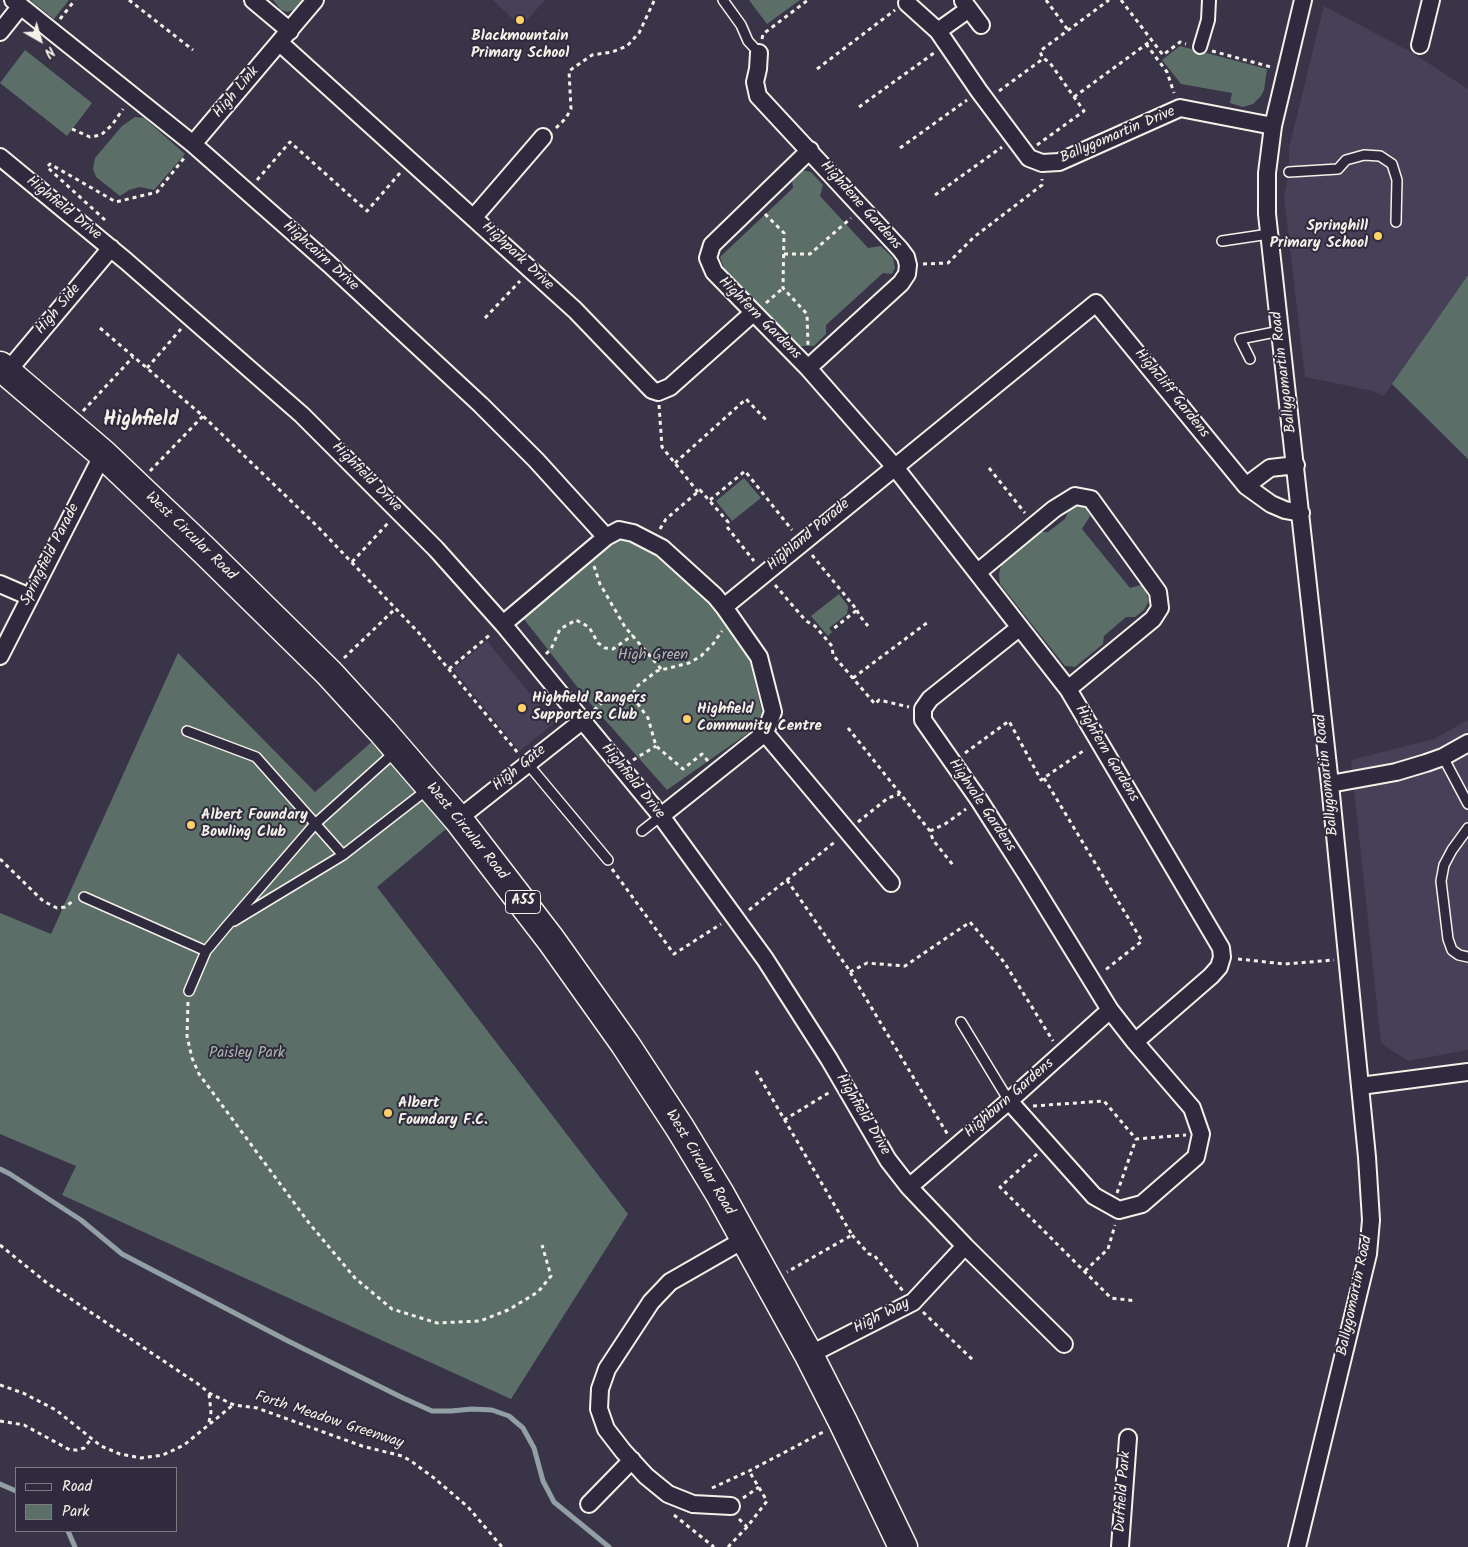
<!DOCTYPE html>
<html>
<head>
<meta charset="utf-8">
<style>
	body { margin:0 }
	#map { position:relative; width:1468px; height:1547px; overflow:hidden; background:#3a3449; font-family:Kalam,sans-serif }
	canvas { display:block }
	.legend { position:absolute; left:15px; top:1467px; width:162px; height:65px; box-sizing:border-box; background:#2f2a3d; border:1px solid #7e7a81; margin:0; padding:6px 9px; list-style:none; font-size:15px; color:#f4f1e8 }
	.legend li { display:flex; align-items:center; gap:10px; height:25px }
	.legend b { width:25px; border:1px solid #7e7a81 }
	.north { position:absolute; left:15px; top:15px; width:50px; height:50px; -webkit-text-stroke:4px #2f2a3d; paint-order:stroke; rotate:142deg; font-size:14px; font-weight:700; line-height:20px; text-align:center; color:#f4f1e8 }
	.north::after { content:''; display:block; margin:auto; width:18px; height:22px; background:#f4f1e8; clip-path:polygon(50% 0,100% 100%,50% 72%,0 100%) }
</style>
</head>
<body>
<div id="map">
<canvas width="1468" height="1547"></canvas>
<ul class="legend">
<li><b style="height:6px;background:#2f2a3d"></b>Road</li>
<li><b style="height:14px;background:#5b6f68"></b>Park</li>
</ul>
<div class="north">N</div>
</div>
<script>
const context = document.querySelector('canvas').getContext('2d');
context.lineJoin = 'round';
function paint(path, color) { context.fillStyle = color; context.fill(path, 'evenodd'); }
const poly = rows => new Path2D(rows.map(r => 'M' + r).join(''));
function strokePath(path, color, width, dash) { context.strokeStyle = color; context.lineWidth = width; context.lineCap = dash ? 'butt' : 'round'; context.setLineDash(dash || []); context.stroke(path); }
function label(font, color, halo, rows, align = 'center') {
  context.font = font + ' Kalam,sans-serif'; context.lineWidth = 4; context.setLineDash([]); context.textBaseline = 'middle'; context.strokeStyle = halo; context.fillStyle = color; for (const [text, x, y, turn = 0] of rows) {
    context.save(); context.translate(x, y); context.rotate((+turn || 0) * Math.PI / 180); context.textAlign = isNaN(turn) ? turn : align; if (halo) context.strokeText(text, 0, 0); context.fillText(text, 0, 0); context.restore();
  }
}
paint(poly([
	[493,0,545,0,521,27],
	[1324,6,1411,52,1468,89,1468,275,1384,396,1373,391,1305,377,1284,197,1289,172,1289,148],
	[487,641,554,723,520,751,453,669],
	[1468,720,1468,1050,1408,1061,1381,1043,1351,760,1434,739]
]), '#474058');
paint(poly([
	[30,0,69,0,54,19],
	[273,0,304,0,295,10,287,12,281,10],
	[749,0,800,0,767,24],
	[1180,46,1267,69,1264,90,1261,96,1253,104,1243,107,1230,103,1232,93,1181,84,1162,60],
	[25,50,92,103,67,136,0,83],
	[135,117,144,118,185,154,154,190,140,187,129,190,120,196,96,177,93,169,95,158,122,126],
	[802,170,811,172,823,185,820,196,868,248,881,246,893,258,895,268,892,274,883,273,826,325,826,334,814,346,800,346,725,271,720,257,793,188,792,179],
	[1468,275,1468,459,1392,384],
	[744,478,761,498,732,521,716,501],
	[1077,505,1085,507,1090,516,1082,529,1130,588,1141,585,1146,592,1149,601,1144,610,1135,617,1126,617,1104,636,1103,644,1075,667,1065,666,1000,584,999,574,1001,565,1040,532,1048,532,1065,519,1068,512],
	[618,537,651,549,713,606,749,658,762,713,751,731,667,790,590,703,523,618],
	[839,594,848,606,847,614,829,628,832,632,828,636,811,616],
	[178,653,315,792,383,732,458,819,377,887,628,1214,511,1399,62,1195,76,1166,0,1134,0,913,51,934]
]), '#5b6f68');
strokePath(poly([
	[0,1169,10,1174,81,1220,122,1254,288,1341,403,1398,432,1411,451,1411,472,1409,492,1410,509,1416,523,1428,534,1448,543,1481,554,1502,609,1547],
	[0,1484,16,1491],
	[68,1531,75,1547]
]), '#929fa5', 5);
const service = poly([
	[723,0,741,25,748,41,759,53],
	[1289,172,1338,169,1346,160,1364,155,1380,156,1392,164,1397,180,1396,222],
	[1222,241,1269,234],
	[1250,359,1240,339,1280,331],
	[187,731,256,757,343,855],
	[1443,757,1468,804],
	[527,763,608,860],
	[1468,828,1452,850,1444,865,1441,881,1448,939,1452,950,1459,955,1468,957],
	[642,831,661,816],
	[84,897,206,951],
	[234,921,343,855,428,789],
	[189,991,206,951,226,927,315,824,396,751],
	[961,1022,1009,1101]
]);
const pedestrian = poly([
	[1200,47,1208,20,1209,0]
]);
const minor = poly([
	[13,0,193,144,329,264,481,405,536,460,606,537],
	[253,0,290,31],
	[963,1,981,25],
	[907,3,938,31,979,91,1029,158,1042,163,1059,162,1180,108,1273,126],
	[938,31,969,9],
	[0,32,20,7],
	[280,43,575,310,652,390,658,392,670,387,753,313],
	[1420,45,1431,0],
	[759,53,758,69,755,82,758,96,900,249,906,257,908,265,907,274,901,283,808,368],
	[193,144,315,0],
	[810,150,712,245,708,258,714,272,808,368,894,466,1068,689,1221,948,1222,957,1219,967,1211,976,1135,1042],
	[0,157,126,261,302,415,436,549,503,624,661,816,765,959,829,1059,888,1160,909,1187,965,1246,1064,1344],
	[474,217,543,137],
	[7,372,111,248],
	[1246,486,1270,468,1296,465],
	[978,572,1054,509,1075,496,1091,499,1158,592,1160,608,1153,619,1068,689],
	[0,584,30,597],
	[724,607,1096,303,1246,486,1271,504,1285,510,1301,513],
	[503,624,606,537,619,530,633,533,662,548,715,596,724,607,759,657,773,712,765,733,661,816],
	[0,656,103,454],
	[765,733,891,883],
	[1330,784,1396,772,1426,763,1443,757,1468,743],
	[458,819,582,721],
	[1360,1086,1468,1072],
	[1009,1101,1094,1196,1119,1210,1142,1204,1196,1157,1201,1134,1192,1108,1135,1042,1110,1010,1027,875,979,800,923,720,923,709,930,699,1019,628],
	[909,1187,1009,1101,1110,1010],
	[809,1355,913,1302,965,1246],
	[589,1504,632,1460],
	[731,1506,693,1504,668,1494,646,1476,623,1451,606,1429,599,1409,600,1389,607,1369,651,1302,670,1282,745,1239],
	[1120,1547,1128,1438],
	[1297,1547,1368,1254,1371,1220,1367,1157,1330,784,1267,214,1267,173,1273,126,1303,0]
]);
const trunk = poly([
	[0,366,103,454,205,551,329,673,383,732,458,819,551,940,625,1044,680,1128,720,1194,809,1355,843,1422,903,1547]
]);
strokePath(service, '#f4f1e8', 12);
strokePath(pedestrian, '#f4f1e8', 16);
strokePath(minor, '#f4f1e8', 20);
strokePath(trunk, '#f4f1e8', 31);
strokePath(poly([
	[129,0,193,50],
	[1046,0,1068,30],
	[1121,0,1163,55,1180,42,1186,44],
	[60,19,75,0],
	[762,39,763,34,808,0],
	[1146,44,1167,72,1174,93],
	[1212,51,1271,67],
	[817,69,895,10],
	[999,91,1040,61,1042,57,1040,51,1109,0],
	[1074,97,1152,40],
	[859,107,934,53],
	[556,128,566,118,571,109,569,71,592,55,612,52,627,46,639,33,654,1],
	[72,129,90,137,101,135,112,125,123,109],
	[1037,145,1084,111,1050,63,1042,57],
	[900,148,967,100],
	[257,180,290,142,367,211,400,173],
	[935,195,1002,147],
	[765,214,784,233,783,288,807,314,808,345],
	[105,220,47,167,50,164,116,202,157,192,185,157],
	[784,254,810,254,851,218],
	[923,264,948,263,974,237,1042,185,1042,179],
	[766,303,783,288],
	[485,318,520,281],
	[100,328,203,416,318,527,418,632,518,753],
	[147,368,181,329],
	[659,405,662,447,698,492],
	[83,411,133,357],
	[675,463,746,399,768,422],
	[989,468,1025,513],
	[150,471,203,416],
	[710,500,745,471,792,530],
	[660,529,666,519,700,490,728,522,727,527,754,561],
	[812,555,857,610,833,629],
	[352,562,389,522],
	[594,566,600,584,625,627,662,670],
	[775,585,806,621,815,626,832,646,833,655,875,704,879,700,909,707],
	[857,610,859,615,868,626],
	[546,654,551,649,560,629,576,620,589,627,598,643,605,648,613,649,633,635],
	[344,658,396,608],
	[449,669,491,634],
	[853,678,928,622],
	[594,710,606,699,632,696],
	[848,728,930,831,933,840,953,865],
	[965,753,1009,721,1041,780,1086,749],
	[633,760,656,746],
	[708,761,702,754,683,769,656,746,648,718,632,696,636,687,657,671,689,663,701,656,713,644,722,631],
	[1044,778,1142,941,1104,971],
	[858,822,888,798,900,794],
	[930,831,945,824,966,809],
	[0,859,43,901,57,908,65,907,73,901],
	[612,869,674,954,721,924],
	[787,880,847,967,948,1135],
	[749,910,836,841],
	[1238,959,1285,964,1334,960],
	[850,972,867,963,905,966,970,922,1004,962,1053,1041],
	[188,1002,187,1036,192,1058,199,1074,309,1223,355,1278,392,1309,437,1323,480,1321,508,1310,538,1292,551,1276,542,1245],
	[756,1071,852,1235,787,1272],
	[1033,1106,1104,1101,1136,1139,1186,1135],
	[784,1120,830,1092],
	[1037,1154,1000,1187,1111,1298,1136,1301],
	[1117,1193,1136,1139],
	[852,1235,869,1254,874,1255,903,1291],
	[0,1245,47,1283,201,1386,209,1393,234,1405,257,1408,362,1446,402,1456,411,1461,434,1478,468,1507,502,1547],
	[1085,1271,1108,1249,1115,1225],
	[923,1312,974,1361],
	[0,1385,23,1393,56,1410,101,1446,120,1454,141,1458,163,1455,184,1445,233,1405],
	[0,1421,24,1425,70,1450,77,1450,84,1448,91,1439],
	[209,1422,211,1412,209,1394],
	[712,1488,749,1471,825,1431],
	[743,1498,759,1487],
	[674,1515,714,1547],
	[739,1519,747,1527],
	[728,1547,747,1527,767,1501,749,1471]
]), '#f4f1e8', 3, [4, 4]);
strokePath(service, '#2f2a3d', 9);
strokePath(pedestrian, '#2f2a3d', 12);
strokePath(minor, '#2f2a3d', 16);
strokePath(trunk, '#2f2a3d', 28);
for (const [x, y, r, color] of [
	[520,20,5,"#ffd166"],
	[1378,236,5,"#ffd166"],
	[522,708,5,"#ffd166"],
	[687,719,5,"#ffd166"],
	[191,825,5,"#ffd166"],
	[388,1113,5,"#ffd166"]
]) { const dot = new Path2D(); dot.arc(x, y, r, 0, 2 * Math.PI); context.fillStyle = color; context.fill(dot); strokePath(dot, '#2f2a3d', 2); }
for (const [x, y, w] of [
	[523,902,35]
]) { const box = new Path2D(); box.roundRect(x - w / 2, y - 11.5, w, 23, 4); context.fillStyle = '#2f2a3d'; context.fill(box); strokePath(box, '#f4f1e8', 1); }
label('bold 14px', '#f4f1e8', null, [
	["A55",523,902]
]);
label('bold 15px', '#f4f1e8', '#2f2a3d', [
	["Blackmountain",520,37,"center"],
	["Primary School",520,54,"center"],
	["Springhill",1368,227,"right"],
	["Primary School",1368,244,"right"],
	["Highfield Rangers",532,699],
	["Supporters Club",532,716],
	["Highfield",697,710],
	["Community Centre",697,727],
	["Albert Foundary",201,816],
	["Bowling Club",201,833],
	["Albert",398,1104],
	["Foundary F.C.",398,1121]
], 'left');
label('15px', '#f4f1e8', '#2f2a3d', [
	["High Link",237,93,-50],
	["Ballygomartin Drive",1118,136,-23],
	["Highdene Gardens",860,206,48],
	["Highfield Drive",63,209,39],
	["Highcairn Drive",320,257,42],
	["Highpark Drive",517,257,43],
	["High Side",59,310,-50],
	["Highfern Gardens",759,319,45],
	["Ballygomartin Road",1285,372,-97],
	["Highcliff Gardens",1171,394,51],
	["Highfield Drive",366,478,45],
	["Highland Parade",809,536,-40],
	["West Circular Road",190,537,44],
	["Springfield Parade",51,555,-63],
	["Highfern Gardens",1106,754,59],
	["High Gate",520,769,-39],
	["Ballygomartin Road",1328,775,-96],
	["Highfield Drive",632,782,51],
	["Highvale Gardens",981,806,56],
	["West Circular Road",466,832,51],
	["Highburn Gardens",1010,1099,-41],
	["Highfield Drive",862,1115,59],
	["West Circular Road",699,1163,59],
	["Ballygomartin Road",1356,1296,-78],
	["High Way",882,1317,-27],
	["Forth Meadow Greenway",329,1421,18],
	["Duffield Park",1124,1492,-86]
]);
label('15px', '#afb6ae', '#2f2a3d', [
	["High Green",653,656],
	["Paisley Park",247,1054]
]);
label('bold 20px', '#f4f1e8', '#2f2a3d', [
	["Highfield",141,422]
]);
</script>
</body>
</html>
